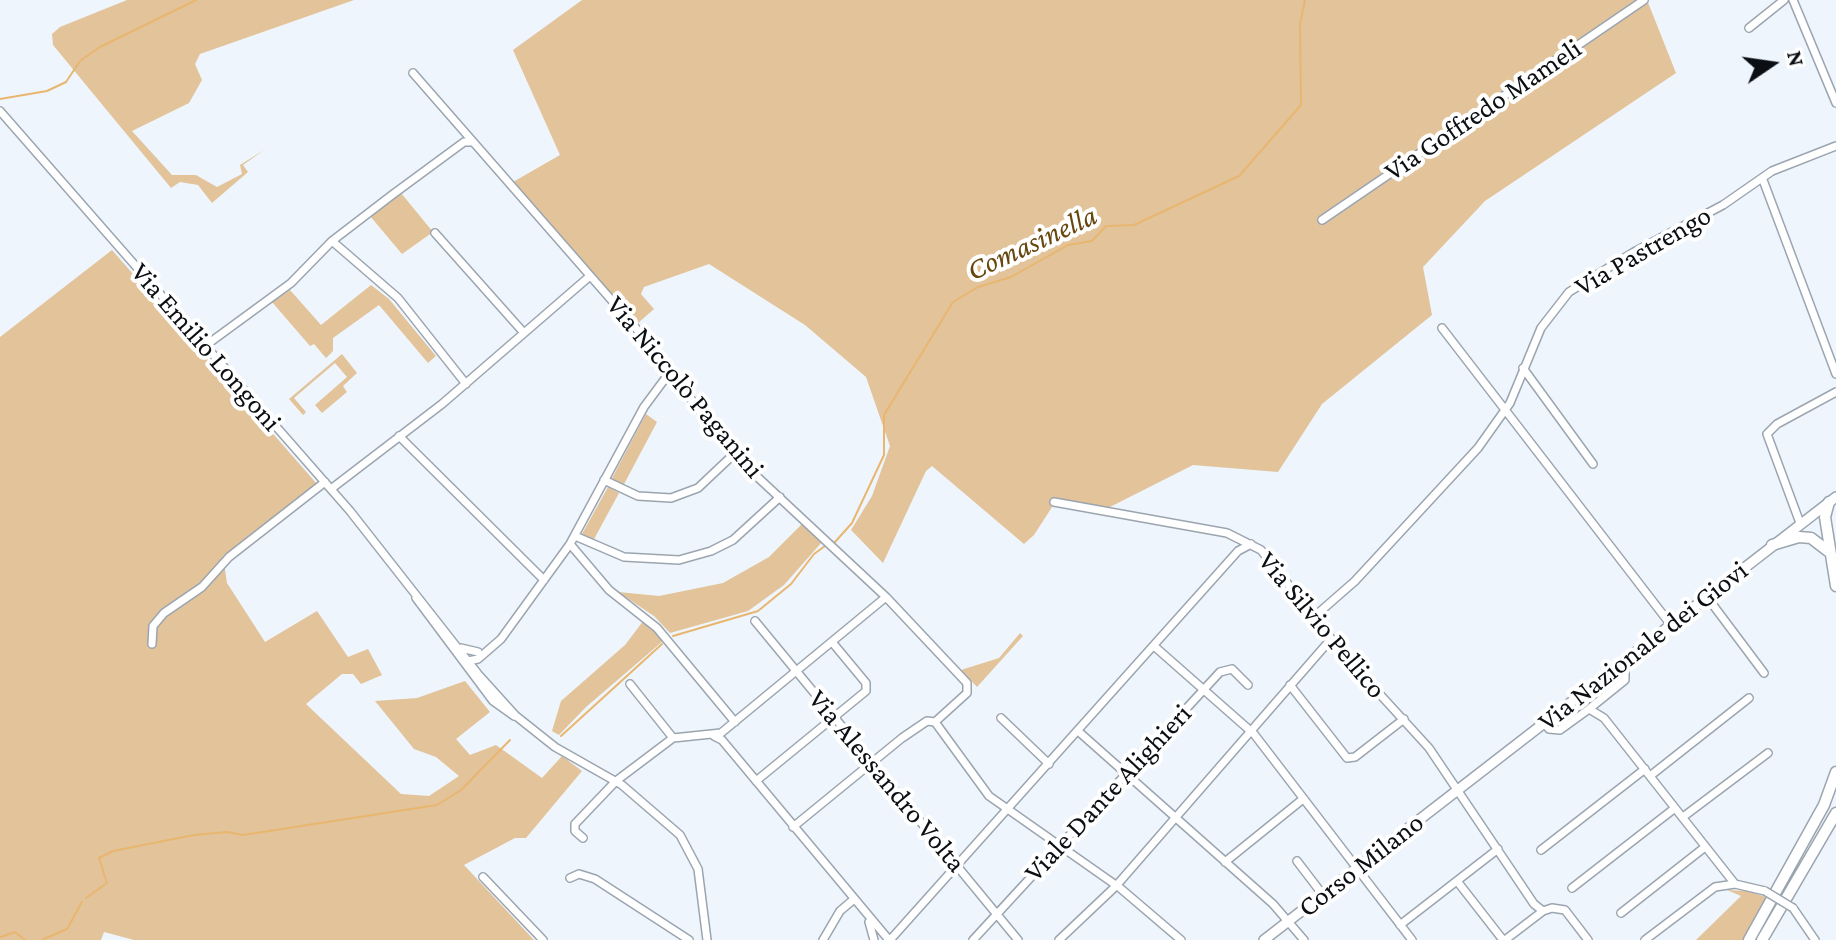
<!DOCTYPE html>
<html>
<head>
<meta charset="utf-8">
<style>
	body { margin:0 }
	#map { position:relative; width:1836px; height:940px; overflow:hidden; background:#eff5fc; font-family:"Crimson Pro",serif }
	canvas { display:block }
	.north { position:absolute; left:1732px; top:24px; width:80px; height:80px; -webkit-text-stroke:6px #fff; paint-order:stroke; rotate:77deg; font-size:22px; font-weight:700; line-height:32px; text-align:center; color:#0b0e12 }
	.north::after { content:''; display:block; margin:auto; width:28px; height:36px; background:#0b0e12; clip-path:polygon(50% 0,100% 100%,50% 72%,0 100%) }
</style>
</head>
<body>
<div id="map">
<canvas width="1836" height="940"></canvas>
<div class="north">N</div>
</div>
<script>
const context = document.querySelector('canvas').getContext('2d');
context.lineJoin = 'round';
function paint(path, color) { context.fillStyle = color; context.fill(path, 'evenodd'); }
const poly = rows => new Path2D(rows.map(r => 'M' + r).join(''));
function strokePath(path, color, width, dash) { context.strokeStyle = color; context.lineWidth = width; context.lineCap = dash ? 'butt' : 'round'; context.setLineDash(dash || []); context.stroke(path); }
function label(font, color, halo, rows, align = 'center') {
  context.font = font + ' "Crimson Pro",serif'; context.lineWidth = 8; context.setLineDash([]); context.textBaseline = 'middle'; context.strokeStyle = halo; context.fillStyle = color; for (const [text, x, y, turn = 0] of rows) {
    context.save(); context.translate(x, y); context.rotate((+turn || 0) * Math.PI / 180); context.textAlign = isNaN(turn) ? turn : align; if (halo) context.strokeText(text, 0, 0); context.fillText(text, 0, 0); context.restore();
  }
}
paint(poly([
	[127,0,354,0,200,54,195,64,202,80,189,103,132,131,172,175,196,175,217,187,242,174,240,165,264,150,243,165,248,172,212,203,198,185,180,182,171,188,53,45,52,34,60,27],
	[582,0,1647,0,1676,73,1485,201,1423,267,1432,315,1322,404,1278,472,1193,465,1104,510,1054,504,1034,535,1024,544,932,466,926,471,883,563,851,530,872,496,890,446,866,377,805,325,709,264,644,287,641,294,654,309,637,324,513,182,560,155,513,50],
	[401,193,433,232,402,254,370,216],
	[112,250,317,484,223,556,227,583,265,642,317,611,348,657,368,649,382,675,361,684,353,674,342,674,306,704,401,794,429,796,459,776,436,757,414,749,375,701,417,698,465,681,490,712,456,739,470,755,496,745,542,778,562,756,582,771,526,838,515,838,464,865,534,940,134,940,104,932,101,940,0,940,0,337],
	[371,285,389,299,436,356,428,363,379,305,333,338,333,351,326,358,314,344,310,346,272,302,290,290,321,325],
	[342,354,357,373,343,386,347,392,322,413,315,405,347,377,335,363,294,398,306,412,303,415,289,399],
	[646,414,657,422,623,486,611,480],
	[608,487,619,493,593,541,582,534],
	[802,524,822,542,784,585,748,611,670,633,654,616,618,592,659,596,723,583,769,557],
	[644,620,663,641,586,707,559,735,552,731,561,701,625,645],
	[1020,633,1023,636,977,687,961,670,999,658],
	[1727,890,1747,891,1766,897,1744,940,1696,940,1741,896]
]), '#e2c39a');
strokePath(poly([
	[0,99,47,91,66,82,80,61,100,47,196,0],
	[835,542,852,523,884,455,884,415,953,302,978,287,1011,277,1068,245,1092,241,1106,226,1134,225,1239,176,1301,105,1300,24,1305,0],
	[673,636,758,611,791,584,814,554,825,546],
	[561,736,662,644],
	[86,898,107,883,99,858,113,851,194,835,227,832,243,835,437,805,461,790,510,740],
	[0,937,15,932,25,940],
	[42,940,67,929,82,902]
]), '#e8b66f', 2);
const minor = poly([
	[1793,0,1836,103],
	[1749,28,1784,0],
	[413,73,635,327,736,457,886,597,967,683,967,693,935,722,927,721,902,738,793,827],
	[0,111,350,511,478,674,516,716,555,747,622,785,680,835,698,869,707,940],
	[1763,180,1836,374],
	[1322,220,1644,0],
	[435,233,524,333],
	[332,241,398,298,466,384],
	[1442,328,1671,625],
	[205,346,291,283,332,241,392,195,464,142,473,142],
	[1523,368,1593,464],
	[399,436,544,580],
	[604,480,638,496,671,498,698,488,734,454],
	[331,489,442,404,590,276],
	[1054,502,1227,533,1261,550,1344,655,1429,748,1534,904,1543,911,1552,908,1565,910,1588,940],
	[1800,523,1767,434,1777,424,1836,392],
	[575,536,624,557,679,560,711,551,733,540,780,497],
	[570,544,609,590,657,628,735,722],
	[1707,597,1764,673],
	[416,598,493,701,514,716],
	[1315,616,1355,581,1478,448,1510,403,1541,328,1569,292,1634,252,1723,205,1772,171,1836,146],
	[755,621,1018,940],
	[152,644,153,626,164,613,202,587,229,557,325,482],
	[1154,646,1254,734,1412,940],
	[461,648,478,652],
	[468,661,478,659,501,639,570,544,644,407,670,372],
	[630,684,673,738],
	[1290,685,1347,758,1355,757,1404,719],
	[1589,709,1604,718,1735,884],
	[1001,718,1049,764],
	[935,722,989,796,1120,888,1181,940],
	[1544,723,1549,729,1560,730,1589,709,1625,680,1625,660],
	[1078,731,1273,904,1304,940],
	[714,736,722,740,889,940],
	[1650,776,1749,698],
	[756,781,866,691,866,683,832,642],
	[1683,817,1768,753],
	[583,838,575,831,575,824,616,781,673,738,721,733,886,597],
	[1541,850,1645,769],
	[1297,861,1323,895],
	[1225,862,1303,799],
	[483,877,543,940],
	[570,878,579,874,595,879,689,940],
	[1457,881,1503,940],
	[1572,888,1675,808],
	[1793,908,1815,940],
	[1621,913,1705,847],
	[869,922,874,940],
	[1400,925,1498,849],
	[823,940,840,911,853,900],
	[890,940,1238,551,1251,544],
	[973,940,1220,672,1232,669,1248,685],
	[1059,940,1116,886,1331,639],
	[1505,940,1543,911],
	[1645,940,1715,887,1735,884,1765,891]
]);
const major = poly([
	[1264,940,1836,497]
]);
const highway = poly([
	[1829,502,1825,517,1836,586],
	[1772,545,1799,537,1811,538,1828,551],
	[1749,940,1824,805,1836,772],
	[1762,940,1836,813]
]);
strokePath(minor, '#9ba5b0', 10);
strokePath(major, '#9ba5b0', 12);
strokePath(highway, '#9ba5b0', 13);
strokePath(minor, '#fff', 7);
strokePath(major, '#fff', 9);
strokePath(highway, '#fff', 10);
const minorBridge = poly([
	[1765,891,1793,908]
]);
strokePath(minorBridge, '#9ba5b0', 10, []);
strokePath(minorBridge, '#fff', 7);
label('28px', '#0b0e12', '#fff', [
	["Via Goffredo Mameli",1483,110,-34],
	["Via Pastrengo",1643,251,-30],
	["Via Emilio Longoni",206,347,49],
	["Via Niccolò Paganini",685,387,50],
	["Via Silvio Pellico",1322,625,50],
	["Via Nazionale dei Giovi",1643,646,-38],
	["Via Alessandro Volta",887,781,50],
	["Viale Dante Alighieri",1108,793,-47],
	["Corso Milano",1361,865,-38]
]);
label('italic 30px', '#68470f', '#fff', [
	["Comasinella",1032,243,-25]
]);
</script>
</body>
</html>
